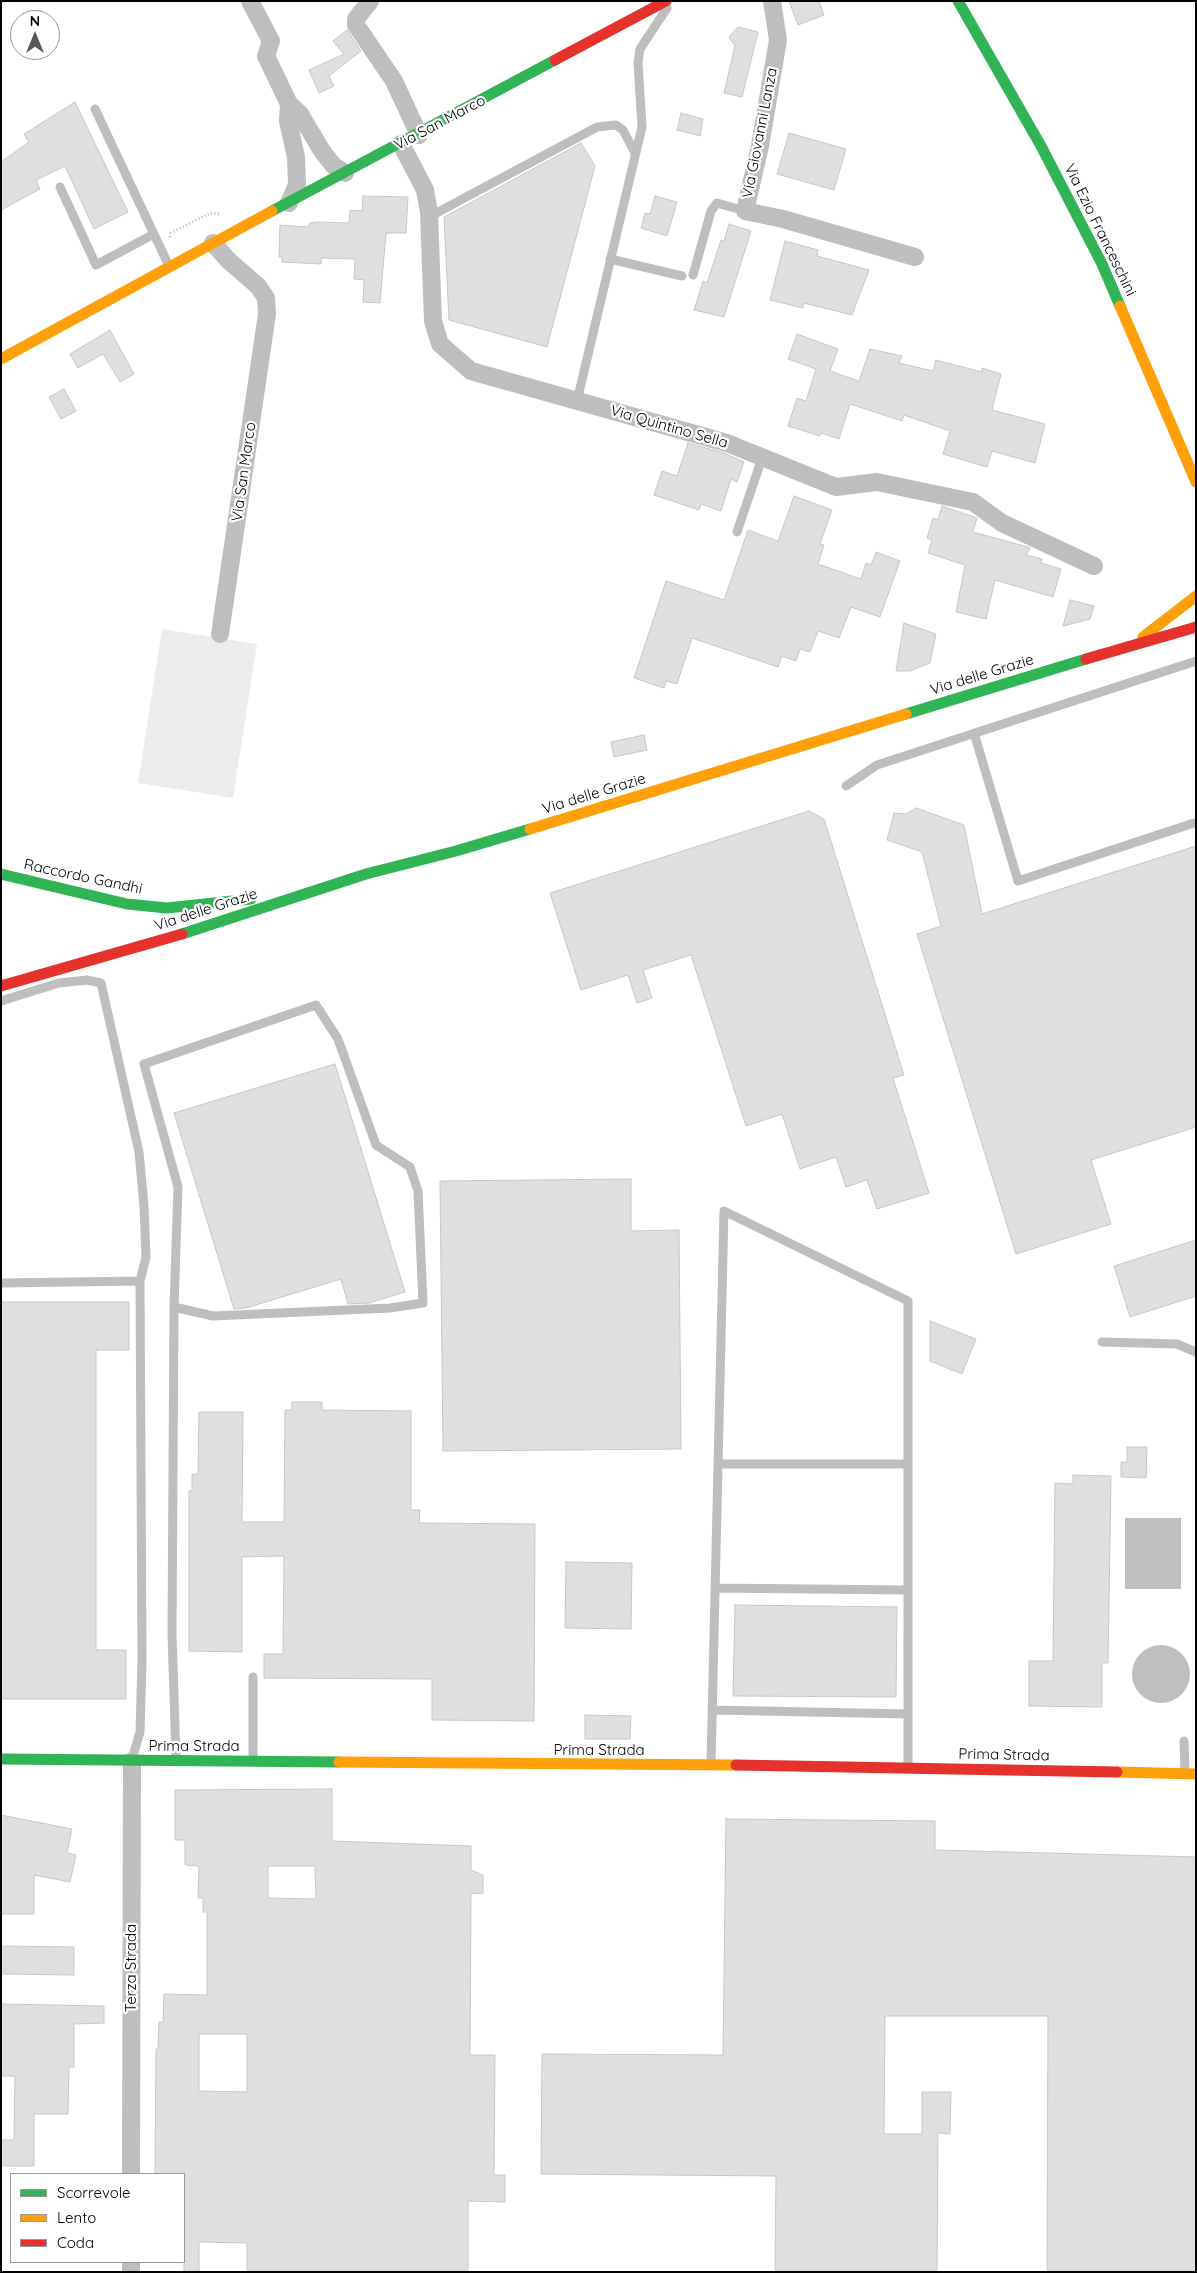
<!DOCTYPE html>
<html>
<head>
<meta charset="utf-8">
<style>
	body { margin:0 }
	#map { position:relative; width:1197px; height:2273px; overflow:hidden; background:#fff; font-family:Quicksand,sans-serif }
	canvas { display:block }
	.frame { position:absolute; inset:0; border:2px solid #000; pointer-events:none }
	.legend { position:absolute; left:10px; top:2173px; width:175px; height:90px; box-sizing:border-box; background:#fff; border:1px solid #999; margin:0; padding:6px 9px; list-style:none; font-size:15px; color:#000 }
	.legend li { display:flex; align-items:center; gap:10px; height:25px }
	.legend b { width:25px; border:1px solid #999 }
	.north { position:absolute; left:10px; top:10px; width:50px; height:50px; box-sizing:border-box; background:#fff; border:1px solid #999; border-radius:50%; rotate:0deg; font-size:14px; font-weight:700; line-height:20px; text-align:center; color:#000 }
	.north::after { content:''; display:block; margin:auto; width:18px; height:22px; background:#595959; clip-path:polygon(50% 0,100% 100%,50% 72%,0 100%) }
</style>
</head>
<body>
<div id="map">
<canvas width="1197" height="2273"></canvas>
<div class="frame"></div>
<ul class="legend">
<li><b style="height:6px;background:#30b455"></b>Scorrevole</li>
<li><b style="height:6px;background:#ff9f0a"></b>Lento</li>
<li><b style="height:6px;background:#e5322d"></b>Coda</li>
</ul>
<div class="north">N</div>
</div>
<script>
const context = document.querySelector('canvas').getContext('2d');
context.lineJoin = 'round';
function paint(path, color) { context.fillStyle = color; context.fill(path, 'evenodd'); }
const poly = rows => new Path2D(rows.map(r => 'M' + r).join(''));
function strokePath(path, color, width, dash) { context.strokeStyle = color; context.lineWidth = width; context.lineCap = dash ? 'butt' : 'round'; context.setLineDash(dash || []); context.stroke(path); }
function label(font, color, halo, rows, align = 'center') {
  context.font = font + ' Quicksand,sans-serif'; context.lineWidth = 4.5; context.setLineDash([]); context.textBaseline = 'middle'; context.strokeStyle = halo; context.fillStyle = color; for (const [text, x, y, turn = 0] of rows) {
    context.save(); context.translate(x, y); context.rotate((+turn || 0) * Math.PI / 180); context.textAlign = isNaN(turn) ? turn : align; if (halo) context.strokeText(text, 0, 0); context.fillText(text, 0, 0); context.restore();
  }
}
paint(poly([
	[162,629,257,644,233,798,138,783]
]), '#ececec');
paint(poly([
	[1125,1518,1181,1518,1181,1589,1125,1589],
	'1132 1674a29 29 0 1 1 58 0a29 29 0 1 1-58 0Z'
]), '#bfbfbf');
const building = poly([
	[789,1,819,1,824,15,798,25,789,1],
	[738,27,758,32,742,97,724,93,735,46,729,37,738,27],
	[347,30,361,51,329,76,334,86,319,93,309,70,344,54,333,41,347,30],
	[75,102,128,212,94,229,65,166,36,180,40,189,1,210,1,162,29,142,24,134,75,102],
	[681,113,703,119,700,136,677,130,681,113],
	[789,133,846,149,834,190,777,174,789,133],
	[581,143,595,166,547,347,449,320,444,217,581,143],
	[363,196,408,197,406,233,386,233,380,303,363,302,364,280,354,279,355,259,321,258,321,264,282,262,282,257,279,257,280,225,308,227,310,223,317,222,349,223,350,210,362,211,363,196],
	[655,196,677,202,667,236,641,228,645,213,650,214,655,196],
	[729,224,751,231,724,317,694,310,703,281,707,283,721,240,724,241,729,224],
	[785,241,818,250,817,256,869,270,852,315,804,303,803,308,770,300,785,241],
	[110,330,134,374,120,382,103,354,78,368,70,354,110,330],
	[797,334,838,349,830,371,859,381,870,349,902,356,899,363,933,371,936,360,982,372,982,368,1001,374,992,410,1045,424,1035,463,992,451,987,467,943,454,950,431,904,415,902,421,850,404,839,439,821,433,820,436,788,426,797,398,806,401,816,369,788,359,797,334],
	[64,389,76,411,61,419,49,397,64,389],
	[688,443,724,453,744,462,737,482,731,479,721,511,701,504,699,510,654,495,662,471,677,476,688,443],
	[794,496,832,510,820,544,824,545,818,564,861,579,866,563,871,565,876,552,900,561,880,617,851,607,839,638,818,631,810,652,800,649,796,661,782,656,778,667,692,638,677,684,666,681,664,688,634,678,666,581,724,600,748,530,778,541,794,496],
	[942,506,977,518,973,532,1028,547,1030,548,1026,555,1042,559,1041,563,1061,569,1053,597,995,580,986,619,956,612,965,565,928,553,932,540,927,538,933,518,938,520,942,506],
	[1070,600,1094,606,1090,619,1063,626,1070,600],
	[904,623,936,634,930,663,910,671,896,671,904,623],
	[644,735,647,750,614,757,611,742,644,735],
	[916,808,964,825,982,914,1196,846,1196,1127,1091,1160,1111,1224,1016,1254,917,934,941,926,922,852,887,840,894,813,906,814,916,808],
	[809,811,824,819,904,1075,893,1078,929,1193,877,1209,867,1180,846,1187,836,1157,800,1169,782,1114,746,1126,691,955,643,970,652,998,637,1003,628,975,581,990,550,893,809,811],
	[335,1064,405,1292,369,1303,348,1304,341,1279,246,1308,234,1309,174,1113,335,1064],
	[631,1179,631,1231,679,1230,681,1449,443,1451,440,1181,631,1179],
	[1196,1240,1196,1296,1130,1317,1114,1266,1196,1240],
	[1,1302,129,1302,129,1350,96,1350,96,1650,126,1650,126,1699,1,1699,1,1302],
	[930,1321,976,1339,962,1374,930,1361,930,1321],
	[292,1402,322,1402,322,1410,411,1411,411,1510,420,1510,419,1523,535,1524,534,1721,432,1720,432,1679,264,1678,264,1654,283,1654,284,1556,242,1557,242,1652,189,1651,189,1491,192,1491,192,1474,198,1474,199,1412,243,1412,242,1522,284,1522,285,1410,292,1410,292,1402],
	[1127,1447,1147,1447,1146,1478,1121,1477,1121,1462,1127,1462,1127,1447],
	[1073,1475,1111,1476,1108,1663,1102,1663,1102,1707,1029,1706,1029,1661,1053,1661,1055,1483,1073,1484,1073,1475],
	[566,1562,632,1563,631,1629,565,1628,566,1562],
	[735,1605,897,1607,896,1697,733,1696,735,1605],
	[585,1715,631,1716,630,1739,585,1739,585,1715],
	[332,1789,332,1841,471,1846,471,1870,483,1875,483,1893,471,1894,470,2055,495,2055,494,2175,505,2175,505,2202,468,2201,468,2272,247,2272,247,2243,199,2242,199,2272,184,2272,184,2174,155,2174,156,2049,158,2049,159,2022,163,2022,164,1994,207,1995,207,1912,203,1912,203,1898,198,1898,199,1866,185,1865,185,1840,175,1840,175,1790,332,1789],
	[268,1866,315,1866,316,1899,268,1898,268,1866],
	[199,2034,247,2034,247,2092,199,2091,199,2034],
	[1,1815,72,1829,67,1853,76,1855,70,1882,34,1875,34,1914,1,1914,1,1815],
	[726,1819,935,1821,935,1850,1196,1857,1196,2272,1047,2272,1048,2016,885,2016,884,2134,922,2134,922,2092,951,2092,950,2134,938,2133,937,2272,775,2272,776,2176,541,2174,542,2054,723,2055,726,1819],
	[1,1946,74,1947,74,1975,1,1974,1,1946],
	[1,2004,104,2006,104,2023,74,2024,74,2067,69,2067,68,2114,34,2114,34,2166,1,2166,1,2140,14,2140,15,2076,1,2076,1,2004]
]);
paint(building, '#dfdfdf');
strokePath(building, '#c7c7c7', 1);
strokePath(poly([
	[170,237,171,233,210,213,219,214]
]), '#b9b9b9', 3, [1, 2.5]);
strokePath(poly([
	[95,109,168,264],
	[60,187,96,265,154,234],
	[429,217,597,127,616,125,623,130,635,153],
	[610,259,682,276],
	[693,275,711,211,717,203,745,211],
	[577,401,642,127,638,63,640,49,667,8],
	[737,532,762,458],
	[974,733,1018,881,1194,823],
	[846,786,877,765,1196,661],
	[1,1001,59,983,87,980,101,983,139,1152,144,1206,146,1257,140,1281],
	[1,1283,140,1281,142,1660,140,1732,132,1759],
	[174,1307,213,1316,390,1308,423,1303,418,1191,410,1167,376,1145,338,1039,316,1005,144,1064,178,1187,174,1307,172,1633,176,1758],
	[1102,1342,1177,1344,1196,1352],
	[718,1464,908,1464],
	[715,1588,908,1590],
	[253,1677,253,1759],
	[712,1710,908,1714],
	[1184,1741,1185,1773],
	[711,1763,724,1211,908,1301,908,1765]
]), '#bebebe', 9);
strokePath(poly([
	[250,1,271,41,266,56,289,104,300,114,322,151,334,166,345,173],
	[370,1,356,19,356,25,394,81,419,135],
	[772,1,778,40,760,146,745,211,783,219,915,257],
	[289,104,288,121,296,157,297,185,289,203],
	[401,144,425,190,429,212,433,321,440,344,471,371,727,443,836,487,877,482,973,502,1002,523,1094,566],
	[213,243,229,261,258,286,266,298,267,314,220,634],
	[131,2174,132,1761],
	[131,2272,131,2262]
]), '#bebebe', 18);
strokePath(poly([
	[958,1,1041,146,1102,264,1120,306],
	[272,211,555,60],
	[906,714,1086,659],
	[1,874,127,904,167,908,251,899],
	[182,934,366,874,456,851,530,829],
	[1,1759,339,1762]
]), '#30b455', 11);
strokePath(poly([
	[1120,306,1196,482],
	[1,359,272,211],
	[1143,637,1196,596],
	[530,829,906,714],
	[339,1762,736,1765],
	[1117,1772,1196,1774]
]), '#ff9f0a', 11);
strokePath(poly([
	[555,60,666,1],
	[1086,659,1196,627],
	[1,986,182,934],
	[736,1765,1117,1772]
]), '#e5322d', 11);
label('15px', '#000', '#fff', [
	["Via San Marco",440,123,-28],
	["Via Giovanni Lanza",760,133,-79],
	["Via Ezio Franceschini",1100,230,64],
	["Via Quintino Sella",669,427,16],
	["Via San Marco",244,472,-82],
	["Via delle Grazie",982,675,-17],
	["Via delle Grazie",594,794,-17],
	["Raccordo Gandhi",83,877,12],
	["Via delle Grazie",206,910,-18],
	["Prima Strada",194,1746],
	["Prima Strada",599,1750],
	["Prima Strada",1004,1755,1],
	["Terza Strada",131,1968,-90]
]);
</script>
</body>
</html>
